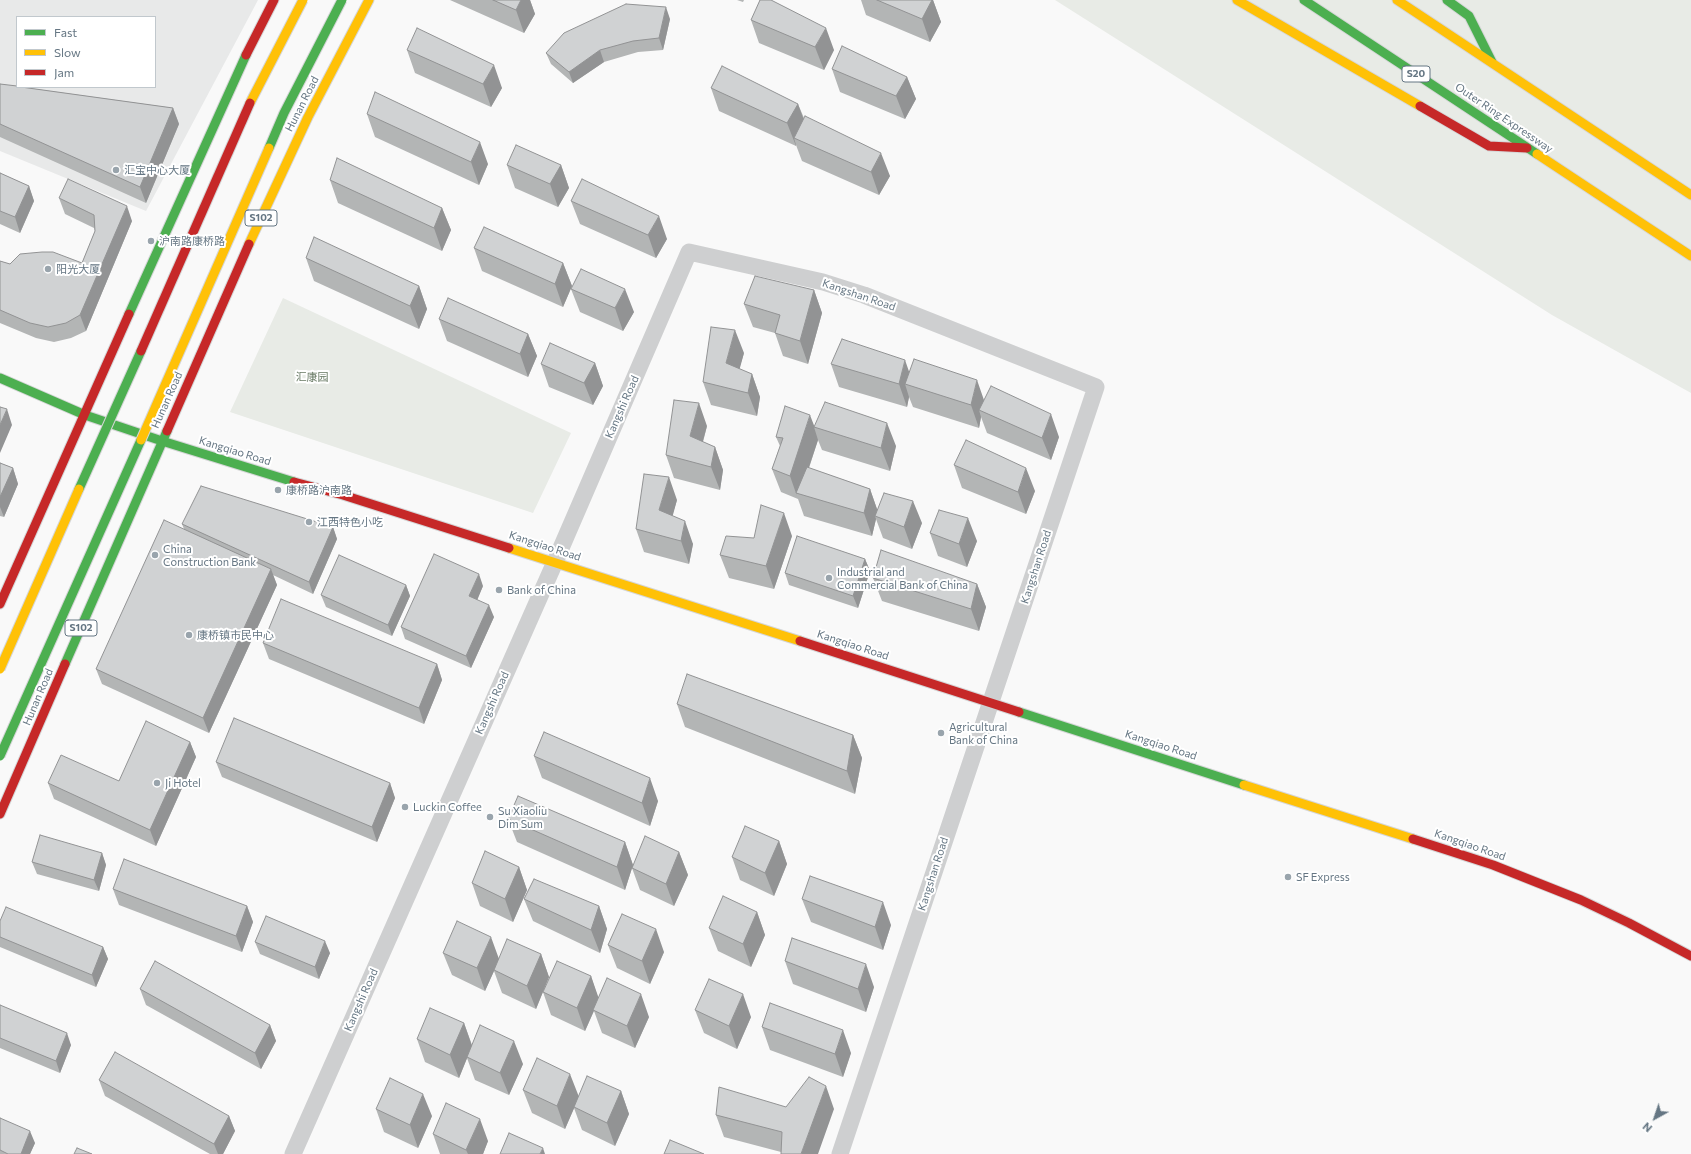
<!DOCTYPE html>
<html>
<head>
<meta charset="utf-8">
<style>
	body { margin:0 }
	#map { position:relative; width:1691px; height:1154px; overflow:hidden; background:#f9f9f9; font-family:Commissioner,sans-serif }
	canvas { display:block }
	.legend { position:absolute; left:16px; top:16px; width:140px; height:72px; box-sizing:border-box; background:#fff; border:1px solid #c1c8cd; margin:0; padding:5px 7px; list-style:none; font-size:12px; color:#657683 }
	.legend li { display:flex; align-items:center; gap:8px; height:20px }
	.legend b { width:20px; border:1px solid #c1c8cd }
	.north { position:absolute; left:1635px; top:1098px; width:40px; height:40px; -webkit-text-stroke:3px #fff; paint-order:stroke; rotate:220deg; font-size:11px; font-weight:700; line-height:16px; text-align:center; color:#657683 }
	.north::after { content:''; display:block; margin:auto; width:14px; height:18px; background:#657683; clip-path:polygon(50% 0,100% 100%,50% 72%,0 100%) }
</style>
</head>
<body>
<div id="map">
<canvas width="1691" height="1154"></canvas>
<ul class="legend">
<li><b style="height:5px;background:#4caf50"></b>Fast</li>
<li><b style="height:5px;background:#ffc107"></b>Slow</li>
<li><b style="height:5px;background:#c62828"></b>Jam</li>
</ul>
<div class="north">N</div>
</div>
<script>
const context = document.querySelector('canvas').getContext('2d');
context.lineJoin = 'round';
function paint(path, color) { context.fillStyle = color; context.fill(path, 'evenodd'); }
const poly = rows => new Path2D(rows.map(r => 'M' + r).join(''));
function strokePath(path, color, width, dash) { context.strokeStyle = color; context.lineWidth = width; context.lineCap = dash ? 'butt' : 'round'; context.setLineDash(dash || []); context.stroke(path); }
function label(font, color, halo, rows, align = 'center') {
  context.font = font + ' Commissioner,"Noto Sans SC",sans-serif'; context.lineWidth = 4; context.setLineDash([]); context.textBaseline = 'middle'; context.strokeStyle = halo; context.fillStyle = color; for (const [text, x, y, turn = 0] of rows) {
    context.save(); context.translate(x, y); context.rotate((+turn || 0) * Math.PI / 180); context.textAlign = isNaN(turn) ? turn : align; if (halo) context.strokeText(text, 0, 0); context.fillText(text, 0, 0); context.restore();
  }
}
paint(poly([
	[0,0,258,0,146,211,0,151],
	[17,17,155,17,155,87,17,87]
]), '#e8e9e9');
paint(poly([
	[1055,0,1691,0,1691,393,1552,315],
	[283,298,571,433,533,513,230,412]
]), '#e8ebe6');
const fast = poly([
	[1304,0,1537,154],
	[1447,0,1469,16,1492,62],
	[129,314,246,55],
	[0,378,85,415,162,441,294,482],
	[65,664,167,431],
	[1019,712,1244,785]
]);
const slow = poly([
	[1237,0,1420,106],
	[1397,0,1691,195],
	[1537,154,1691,256],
	[249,244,308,117,369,0],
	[509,548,800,641],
	[1244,785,1413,839]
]);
const jam = poly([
	[246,55,274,0],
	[1420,106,1489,146,1527,148],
	[167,431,249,244],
	[294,482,343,495,509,548],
	[0,604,129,314],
	[800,641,1019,712],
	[0,814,65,664],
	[1413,839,1493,865,1581,900,1629,923,1691,956]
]);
strokePath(fast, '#d5d6d7', 11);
strokePath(slow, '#d5d6d7', 11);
strokePath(jam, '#d5d6d7', 11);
strokePath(poly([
	[293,1154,555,562,689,252,823,282,864,295,1096,387,840,1154]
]), '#cecfd0', 17);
strokePath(fast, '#4caf50', 9);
strokePath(slow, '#ffc107', 9);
strokePath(jam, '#c62828', 9);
const fastBridge = poly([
	[269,148,284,113,342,0],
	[79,489,141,351],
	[0,756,141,440]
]);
const slowBridge = poly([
	[250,103,303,0],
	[141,440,269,148],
	[0,669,79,489]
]);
const jamBridge = poly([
	[141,351,250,103]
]);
strokePath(fastBridge, '#d5d6d7', 11, []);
strokePath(slowBridge, '#d5d6d7', 11, []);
strokePath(jamBridge, '#d5d6d7', 11, []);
strokePath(fastBridge, '#4caf50', 9);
strokePath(slowBridge, '#ffc107', 9);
strokePath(jamBridge, '#c62828', 9);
paint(poly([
	[450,0,530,0,535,14,524,33],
	[737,0,744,0,743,2],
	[861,0,933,0,941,22,930,42,866,15],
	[670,19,663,50,638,52,604,62,573,83,551,64,546,53],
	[751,20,834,50,824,70,759,43],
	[407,50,502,88,491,107,415,73],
	[832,69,907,77,916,99,905,119,840,92],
	[0,84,173,108,179,124,146,203,0,137],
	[711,88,798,104,804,118,890,176,879,195,802,161,796,145,796,146,719,111],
	[367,114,488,164,479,185,375,137],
	[507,165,561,165,569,188,558,207,515,188],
	[0,173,29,186,34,201,20,233,0,224],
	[330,180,442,208,451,230,442,251,338,203],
	[59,198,132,221,86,331,71,338,54,342,36,338,0,323,0,261,10,264,82,263,95,231,94,228,65,214],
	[571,201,667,239,656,258,580,224],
	[474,248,563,263,572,286,563,307,482,271],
	[306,258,419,286,427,309,419,329,314,281],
	[571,289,634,312,623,331,580,312],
	[814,290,822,313,808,364,783,356,775,333,753,327,744,304],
	[439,319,528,334,537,356,528,377,447,341],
	[744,353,739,369,752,374,760,397,757,416,711,405,703,382],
	[595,363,603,386,593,405,549,387,541,364],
	[831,364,909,372,984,400,1059,437,1051,460,987,433,981,417,979,428,913,407,909,397,907,407,839,387],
	[707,426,703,442,715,447,723,470,720,490,674,478,666,455],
	[814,426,896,446,890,471,822,450,818,440,809,468,870,489,877,509,922,523,912,549,883,538,876,519,872,536,804,516,798,499,781,492,772,469,780,446,776,437],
	[0,463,13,468,18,484,4,517,0,516],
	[954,465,1035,491,1026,514,962,488],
	[677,500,672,516,693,544,689,564,644,552,636,529],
	[182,524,333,527,337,539,313,594,273,575,277,585,209,733,102,684,96,669,184,529],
	[930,533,977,541,967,567,938,556],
	[792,536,774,589,729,578,720,555,754,538],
	[865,559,870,571,858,608,789,585,785,573],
	[873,578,977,584,986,607,979,631,882,601],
	[406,585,410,596,392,636,326,607,321,595],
	[483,586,477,599,494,617,471,668,405,639,401,627],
	[263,643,437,664,442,680,424,724,269,659],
	[677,704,853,735,862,758,855,794,685,727],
	[190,742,196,757,156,846,54,799,48,783,119,781],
	[534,756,658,801,650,826,542,778],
	[216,762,390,783,395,798,377,842,222,777],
	[508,819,625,842,633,865,679,852,688,875,674,906,640,890,632,868,625,890,517,842],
	[779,841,787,864,774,896,740,880,732,857],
	[102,853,106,865,99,891,37,874,32,862],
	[519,867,527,890,513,922,480,906,472,883],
	[113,889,247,906,253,922,242,952,119,905],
	[524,899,599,906,607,929,600,953,533,921],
	[802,899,891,925,883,950,811,922],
	[757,912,765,935,751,967,718,951,709,928],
	[0,921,103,947,108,959,96,987,0,947],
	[255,942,330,953,319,979,260,954],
	[608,945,664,952,650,984,617,968],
	[443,953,498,958,541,954,549,977,536,1009,502,993,494,971,485,991,452,975],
	[785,961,874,987,866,1012,793,984],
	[591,976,598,998,649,1017,635,1048,602,1033,594,1011,585,1031,551,1015,543,992],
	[140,989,270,1025,276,1041,261,1069,146,1005],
	[0,1005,71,1045,60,1073,0,1048],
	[695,1010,751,1017,737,1049,704,1033],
	[464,1023,472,1045,523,1064,509,1095,475,1080,467,1058,459,1078,425,1062,417,1039],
	[762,1027,851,1053,843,1077,770,1050],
	[99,1080,229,1116,235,1131,223,1154,210,1154,105,1096],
	[523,1090,578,1096,621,1091,629,1114,615,1146,582,1130,574,1108,565,1129,532,1113],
	[786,1107,834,1109,781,1152,724,1137,716,1115],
	[376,1109,432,1116,418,1148,384,1132],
	[0,1118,35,1143,30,1154,0,1154],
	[433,1134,488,1141,483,1154,440,1154]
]), '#b3b5b5');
paint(poly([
	[521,0,530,0,535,14,524,33,516,10],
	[932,0,933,0,941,22,930,42,922,19],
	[666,7,670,19,663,50,659,38],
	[826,28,834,50,824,70,815,47],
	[600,50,604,62,573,83,569,72],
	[494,65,502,88,491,107,483,84],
	[907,77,916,99,905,119,896,96],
	[798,104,806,126,794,138,796,145,796,146,787,123],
	[173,108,179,124,146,203,140,187],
	[480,142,488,164,479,185,471,162],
	[881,153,890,176,879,195,871,172],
	[561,165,569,188,558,207,550,184],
	[29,186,34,201,20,233,15,217],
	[127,206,132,221,86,331,80,315],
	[442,208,451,230,442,251,434,228],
	[659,216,667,239,656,258,648,235],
	[563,263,572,286,563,307,555,284],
	[419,286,427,309,419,329,410,306],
	[625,289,634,312,623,331,615,308],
	[814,290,822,313,808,364,800,341],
	[735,330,744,353,735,386,726,363],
	[528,334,537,356,528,377,520,354],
	[905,360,913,383,905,384,909,397,907,407,899,384],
	[595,363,603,386,593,405,584,383],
	[752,374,760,397,757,416,748,393],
	[977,380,985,403,979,410,981,417,979,428,971,405],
	[699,403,707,426,698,459,690,436],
	[7,409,12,425,0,453,0,425],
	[1051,414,1059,437,1051,460,1042,438],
	[810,415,815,428,814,427,818,440,800,494,796,493,798,499,790,476],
	[887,423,896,446,890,471,881,448],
	[715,447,723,470,720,490,711,467],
	[13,468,18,484,4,517,0,507,0,497],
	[1026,468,1035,491,1026,514,1018,492],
	[669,477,677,500,668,533,659,510],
	[870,489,878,512,875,516,876,519,872,536,864,513],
	[913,501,922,523,912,549,904,527],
	[784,513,792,536,774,589,766,566],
	[968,518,977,541,967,567,959,544],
	[685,521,693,544,689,564,681,541],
	[333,527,337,539,313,594,309,582],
	[865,559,870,571,858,608,853,596],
	[271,569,277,585,209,733,203,718],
	[479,574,483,586,474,608,469,596],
	[977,584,986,607,979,631,971,609],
	[406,585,410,596,392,636,388,625],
	[489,605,494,617,471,668,466,656],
	[437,664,442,680,424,724,419,708],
	[853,735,862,758,855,794,847,771],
	[190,742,196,757,156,846,150,830],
	[650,778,658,801,650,826,642,803],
	[390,783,395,798,377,842,372,827],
	[779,841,787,864,774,896,765,873],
	[625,842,633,865,625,890,617,867],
	[679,852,688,875,674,906,666,884],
	[102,853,106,865,99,891,94,880],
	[519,867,527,890,513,922,505,899],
	[883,902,891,925,883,950,875,927],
	[247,906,253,922,242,952,236,936],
	[599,906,607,929,600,953,591,930],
	[757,912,765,935,751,967,743,944],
	[656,929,664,952,650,984,642,961],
	[491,937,499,959,494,970,494,971,485,991,477,968],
	[325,941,330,953,319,979,315,967],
	[103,947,108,959,96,987,92,975],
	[541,954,549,977,536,1009,527,986],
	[866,964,874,987,866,1012,858,989],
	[591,976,599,999,585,1031,577,1008],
	[641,994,649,1017,635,1048,627,1026],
	[743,994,751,1017,737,1049,729,1026],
	[464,1023,472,1046,459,1078,450,1055],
	[270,1025,276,1041,261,1069,255,1053],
	[843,1030,851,1053,843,1077,835,1054],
	[67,1033,71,1045,60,1073,56,1061],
	[514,1041,523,1064,509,1095,500,1073],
	[570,1074,579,1097,565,1129,557,1106],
	[826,1086,834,1109,818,1154,801,1154],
	[621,1091,629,1114,615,1146,607,1123],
	[423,1094,432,1116,418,1148,410,1125],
	[229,1116,235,1131,223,1154,218,1154,214,1144],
	[480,1119,488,1141,483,1154,468,1154,466,1150],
	[30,1131,35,1143,30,1154,21,1154],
	[543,1148,545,1154,540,1154]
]), '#929394');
const building = poly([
	[493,0,521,0,516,10,493,0],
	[760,0,771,0,826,28,815,47,751,20,760,0],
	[877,0,932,0,922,19,877,0],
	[626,4,666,7,659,38,633,41,600,50,569,72,546,53,564,33,626,4],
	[417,28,494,65,483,84,407,50,417,28],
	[842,46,907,77,896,96,832,69,842,46],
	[722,66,798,104,787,123,711,88,722,66],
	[0,84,17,86,17,87,21,87,173,108,140,187,0,124,0,84],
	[375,92,480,142,471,162,367,114,375,92],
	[805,116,881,153,871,172,794,138,805,116],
	[516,145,561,165,550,184,507,165,516,145],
	[337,158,442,208,434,228,330,180,337,158],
	[0,173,29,186,15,217,0,211,0,173],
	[68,179,127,206,80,315,66,323,48,327,30,323,0,310,0,261,10,264,20,254,42,252,53,252,82,263,95,231,94,215,59,198,68,179],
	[582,179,659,216,648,235,571,201,582,179],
	[484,227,563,263,555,284,474,248,484,227],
	[314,237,419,286,410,306,306,258,314,237],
	[581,269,625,289,615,308,571,289,581,269],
	[755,276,814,290,800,341,775,333,780,315,744,304,755,276],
	[448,298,528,334,520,354,439,319,448,298],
	[711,327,735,330,726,363,752,374,748,393,703,382,711,327],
	[842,339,905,360,899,384,831,364,842,339],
	[550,343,595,363,584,383,541,364,550,343],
	[914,359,977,380,971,405,905,384,914,359],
	[991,386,1051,414,1042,438,979,410,991,386],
	[674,400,699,403,690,436,715,447,711,467,666,455,674,400],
	[825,402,887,423,881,448,814,427,825,402],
	[785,406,810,415,790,476,772,469,783,438,776,437,785,406],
	[0,407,7,409,0,425,0,407],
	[966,440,1026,468,1018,492,954,465,966,440],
	[0,463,13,468,0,497,0,463],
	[807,467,870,489,864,513,796,493,807,467],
	[644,474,669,477,659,510,685,521,681,541,636,529,644,474],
	[201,486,333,527,309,582,182,524,201,486],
	[884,493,913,501,904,527,875,516,884,493],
	[761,505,784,513,766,566,720,555,726,536,754,538,761,505],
	[939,510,968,518,959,544,930,533,939,510],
	[164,520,271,569,203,718,96,669,164,520],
	[797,536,865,559,853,596,785,573,797,536],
	[881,550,977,584,971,609,873,578,881,550],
	[434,554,479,574,469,596,489,605,466,656,401,627,434,554],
	[339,555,406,585,388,625,321,595,339,555],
	[281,599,437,664,419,708,263,643,281,599],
	[687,674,853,735,847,771,677,704,687,674],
	[234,718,390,783,372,827,216,762,234,718],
	[146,721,190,742,150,830,48,783,61,755,119,781,146,721],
	[544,732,650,778,642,803,534,756,544,732],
	[518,796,625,842,617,867,508,819,518,796],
	[745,826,779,841,765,873,732,857,745,826],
	[40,835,102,853,94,880,32,862,40,835],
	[645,836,679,852,666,884,632,868,645,836],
	[485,851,519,867,505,899,472,883,485,851],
	[124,859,247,906,236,936,113,889,124,859],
	[810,876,883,902,875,927,802,899,810,876],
	[534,879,599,906,591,930,524,899,534,879],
	[723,896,757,912,743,944,709,928,723,896],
	[6,907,103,947,92,975,0,937,0,921,6,907],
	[622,914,656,929,642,961,608,945,622,914],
	[266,916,325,941,315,967,255,942,266,916],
	[457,921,491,937,477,968,443,953,457,921],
	[792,938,866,964,858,989,785,961,792,938],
	[507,939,541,954,527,986,494,970,507,939],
	[155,961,270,1025,255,1053,140,989,155,961],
	[557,961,591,976,577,1008,543,992,557,961],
	[607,978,641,994,627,1026,593,1010,607,978],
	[709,979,743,994,729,1026,695,1010,709,979],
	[770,1003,843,1030,835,1054,762,1027,770,1003],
	[0,1005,67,1033,56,1061,0,1038,0,1005],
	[430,1008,464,1023,450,1055,417,1039,430,1008],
	[480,1025,514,1041,500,1073,467,1057,480,1025],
	[115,1052,229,1116,214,1144,99,1080,115,1052],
	[537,1058,570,1074,557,1106,523,1090,537,1058],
	[587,1076,621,1091,607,1123,574,1107,587,1076],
	[809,1077,826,1086,801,1154,781,1154,782,1132,716,1115,719,1087,786,1107,809,1077],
	[390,1078,423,1094,410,1125,376,1109,390,1078],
	[446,1103,480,1119,466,1150,433,1134,446,1103],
	[0,1118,30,1131,21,1154,8,1154,0,1150,0,1118],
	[509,1133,543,1148,540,1154,500,1154,509,1133],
	[670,1140,704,1154,664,1154,670,1140],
	[77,1148,92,1154,74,1154,77,1148]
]);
paint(building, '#d0d2d3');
strokePath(building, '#929394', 1);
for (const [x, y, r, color] of [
	[116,170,4,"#99a4ac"],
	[151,241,4,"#99a4ac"],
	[48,269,4,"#99a4ac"],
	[278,490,4,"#99a4ac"],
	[309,522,4,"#99a4ac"],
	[155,555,4,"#99a4ac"],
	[829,578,4,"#99a4ac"],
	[499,590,4,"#99a4ac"],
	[189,635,4,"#99a4ac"],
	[941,733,4,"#99a4ac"],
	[157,783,4,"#99a4ac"],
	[405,807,4,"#99a4ac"],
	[490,817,4,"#99a4ac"],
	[1288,877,4,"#99a4ac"]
]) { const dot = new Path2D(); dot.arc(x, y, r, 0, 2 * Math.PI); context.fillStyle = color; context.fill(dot); strokePath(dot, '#fff', 1.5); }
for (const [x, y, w] of [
	[1416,74,28],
	[261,218,32],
	[81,628,32]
]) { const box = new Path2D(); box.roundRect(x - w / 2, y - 8, w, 16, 3); context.fillStyle = '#fff'; context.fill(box); strokePath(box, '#657683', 1); }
label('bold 10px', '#657683', null, [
	["S20",1416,74],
	["S102",261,218],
	["S102",81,628]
]);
label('11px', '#657683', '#fff', [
	["Hunan Road",302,104,-63],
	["Outer Ring Expressway",1504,118,34],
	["Kangshan Road",859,295,19],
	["Hunan Road",167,400,-66],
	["Kangshi Road",622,407,-66],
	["Kangqiao Road",235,451,17],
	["Kangqiao Road",545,546,18],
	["Kangshan Road",1036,567,-72],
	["Kangqiao Road",853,645,18],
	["Hunan Road",38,697,-67],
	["Kangshi Road",492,703,-66],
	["Kangqiao Road",1161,745,18],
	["Kangqiao Road",1470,845,19],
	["Kangshan Road",933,874,-72],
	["Kangshi Road",361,1000,-66]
]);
label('11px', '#657683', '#fff', [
	["汇宝中心大厦",124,170],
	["沪南路康桥路",159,241],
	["阳光大厦",56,269],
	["康桥路沪南路",286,490],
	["江西特色小吃",317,522],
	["China",163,549],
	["Construction Bank",163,562],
	["Industrial and",837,572],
	["Commercial Bank of China",837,585],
	["Bank of China",507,590],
	["康桥镇市民中心",197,635],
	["Agricultural",949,727],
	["Bank of China",949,740],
	["Ji Hotel",165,783],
	["Luckin Coffee",413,807],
	["Su Xiaoliu",498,811],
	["Dim Sum",498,824],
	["SF Express",1296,877]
], 'left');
label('11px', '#687a64', '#fff', [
	["汇康园",312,377]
]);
</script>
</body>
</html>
